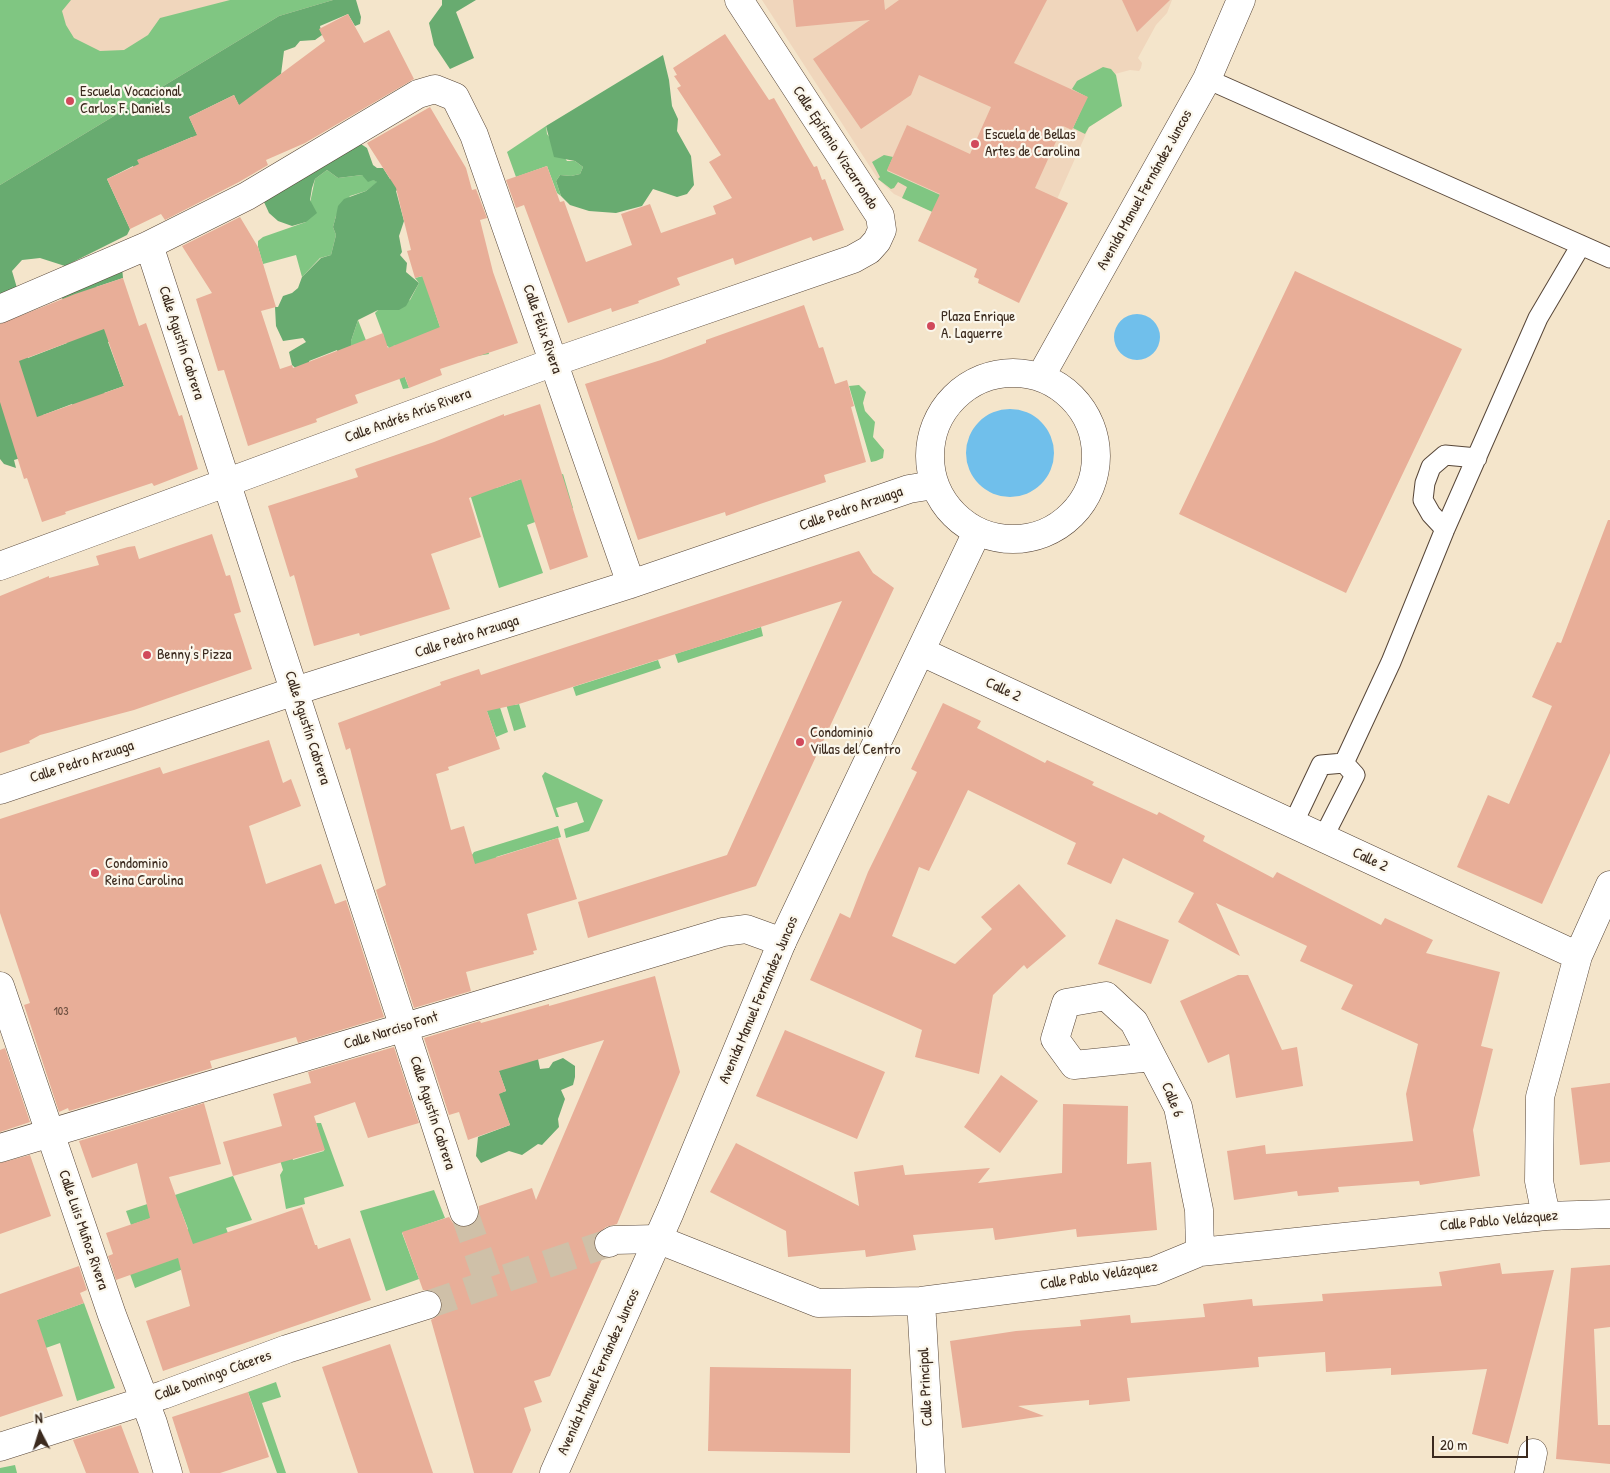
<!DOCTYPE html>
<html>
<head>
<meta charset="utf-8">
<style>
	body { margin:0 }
	#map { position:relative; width:1610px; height:1473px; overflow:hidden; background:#f4e5cb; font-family:"Patrick Hand",sans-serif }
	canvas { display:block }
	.north { position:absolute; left:15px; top:1408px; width:50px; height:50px; -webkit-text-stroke:4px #fbf7ec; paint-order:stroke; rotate:355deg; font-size:14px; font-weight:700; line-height:20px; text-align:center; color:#3b2a1e }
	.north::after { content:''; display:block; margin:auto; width:18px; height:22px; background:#3b2a1e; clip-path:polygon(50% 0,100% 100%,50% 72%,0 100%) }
	.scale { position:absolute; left:1432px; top:1436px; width:96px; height:22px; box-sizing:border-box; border:2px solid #3b2a1e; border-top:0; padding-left:6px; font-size:15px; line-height:18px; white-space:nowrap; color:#3b2a1e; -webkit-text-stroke:4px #fbf7ec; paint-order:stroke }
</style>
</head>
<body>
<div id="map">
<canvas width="1610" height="1473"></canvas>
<div class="north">N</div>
<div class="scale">20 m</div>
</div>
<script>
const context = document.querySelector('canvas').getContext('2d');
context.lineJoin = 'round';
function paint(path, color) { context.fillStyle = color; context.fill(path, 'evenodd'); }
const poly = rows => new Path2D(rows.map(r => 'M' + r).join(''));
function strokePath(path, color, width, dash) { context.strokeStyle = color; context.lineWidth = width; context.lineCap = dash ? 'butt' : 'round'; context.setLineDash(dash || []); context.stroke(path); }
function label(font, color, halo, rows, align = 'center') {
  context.font = font + ' "Patrick Hand",sans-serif'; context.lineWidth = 4.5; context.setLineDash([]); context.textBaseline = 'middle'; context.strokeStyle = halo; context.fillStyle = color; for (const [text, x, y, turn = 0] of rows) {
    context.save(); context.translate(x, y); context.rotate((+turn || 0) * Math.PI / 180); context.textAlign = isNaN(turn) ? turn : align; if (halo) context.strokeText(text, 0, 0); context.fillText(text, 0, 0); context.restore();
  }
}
paint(poly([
	[0,0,333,0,279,16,0,185],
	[762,0,1172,0,1167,13,1156,25,1138,58,1142,63,1141,68,1139,71,1130,70,1115,74,1122,106,1089,127,1054,206,991,239,894,194,878,179]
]), '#f0d6bc');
paint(poly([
	[0,0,71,0,62,11,66,25,74,38,100,51,124,50,148,35,160,18,230,0,333,0,279,16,0,185],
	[1103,67,1111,69,1116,75,1122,106,1089,127,1085,134,1073,128,1087,97,1072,89,1077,81],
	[546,126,547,134,567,161,575,161,583,167,580,174,571,176,560,175,556,181,561,196,557,193,547,166,516,177,507,152],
	[884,155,893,157,887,171,1025,233,991,239,902,198,907,187,898,182,894,188,891,189,878,179,880,177,872,162],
	[327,170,338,178,362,175,378,182,366,191,350,196,336,216,333,227,336,235,331,255,320,258,302,277,296,255,263,264,258,247,258,241,263,237,306,222,315,179],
	[431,274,470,299,489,354,477,356,434,309,443,336,393,346,409,388,403,389,388,346,351,351,351,341,358,320,367,343,384,337,375,313,378,310,410,300,419,283,415,278],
	[859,385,866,392,863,403,865,411,875,422,873,437,884,450,883,458,876,461,871,462,849,386],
	[476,434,496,488,527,477,533,484,563,474,573,508,527,525,543,573,499,588,470,494],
	[761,627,763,636,678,663,675,654],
	[658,660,661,668,576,696,573,687],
	[498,677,515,705,519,704,526,727,514,731],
	[493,686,508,732,496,737,482,697],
	[545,772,603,800,589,831,566,838,564,829,584,822,577,802,556,808,559,817,556,817,542,776],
	[558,826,561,837,496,857,504,871,467,862,474,852],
	[316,1123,321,1123,344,1186,304,1198,305,1204,286,1209,280,1175,283,1170,272,1134,284,1131,293,1160,324,1151],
	[233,1176,252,1220,226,1228,234,1249,135,1288,130,1274,188,1229,180,1208,131,1225,126,1211],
	[434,1190,445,1218,402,1233,419,1279,386,1291,360,1211],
	[84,1303,115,1388,77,1401,60,1343,0,1364,0,1333],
	[276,1382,281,1397,262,1403,286,1473,277,1473,248,1392],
	[15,1465,17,1473,0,1473,0,1468]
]), '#80c682');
paint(poly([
	[333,0,356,0,361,17,360,24,355,26,348,14,320,26,322,35,315,40,300,41,295,47,284,51,281,74,240,108,234,95,189,117,201,143,192,137,138,160,148,184,143,189,133,166,107,179,130,229,127,235,65,266,40,258,22,260,12,271,17,288,0,296,0,185,279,16],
	[442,0,476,0,456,12,474,58,450,69,434,45,429,23,442,5],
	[663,55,669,80,672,106,678,119,677,131,691,156,694,185,687,194,677,197,653,189,642,206,616,213,589,211,570,205,561,196,556,181,560,175,571,176,580,174,583,167,575,161,554,157,546,126],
	[358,142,367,148,373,165,377,168,383,168,390,179,448,145,396,191,404,221,399,236,402,252,400,255,407,263,406,272,419,283,406,306,399,310,378,310,358,320,351,341,351,351,340,358,337,350,309,361,312,371,300,372,292,365,289,352,306,342,303,338,283,341,276,326,275,307,278,307,283,296,292,293,298,288,302,277,321,258,331,255,336,235,333,227,336,216,338,206,344,199,366,191,377,182,373,180,368,182,362,175,338,178,327,170,315,179,312,188,310,200,317,213,306,222,292,226,278,221,269,213,264,202,266,194],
	[122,267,123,278,96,287,121,338,108,342,124,386,104,393,116,424,83,432,72,404,43,415,46,450,14,460,16,468,4,464,0,459,0,347,18,335,28,358,67,343,68,315,60,292],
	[563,1058,575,1066,575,1077,573,1085,561,1090,565,1099,558,1119,559,1127,542,1145,538,1144,522,1155,509,1151,481,1163,476,1156,478,1137,510,1125,501,1101,494,1095,506,1091,497,1066,538,1059,540,1069,549,1068,553,1062]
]), '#68ab70');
paint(poly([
	'1114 337a23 23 0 1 1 46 0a23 23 0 1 1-46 0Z',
	'966 453a44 44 0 1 1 88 0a44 44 0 1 1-88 0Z'
]), '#70bfeb');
paint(poly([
	[793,0,884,0,885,10,899,0,1047,0,1014,63,1088,97,1072,130,1063,126,1035,188,1068,203,1019,303,978,283,979,279,974,277,977,269,918,241,940,194,887,170,907,125,970,154,991,107,919,75,911,95,861,129,813,59,870,20,796,27],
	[1122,0,1170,0,1137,32],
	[348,14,364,43,389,30,414,79,305,143,266,160,268,165,239,182,165,220,161,214,130,229,107,179,139,164,137,160,197,135,189,117,234,95,239,105,325,41,319,29],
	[725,34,769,100,774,98,814,167,817,166,822,180,825,179,844,230,813,241,811,237,735,265,733,258,677,278,680,285,638,301,639,303,612,312,611,308,568,323,524,205,516,208,506,180,547,166,560,202,564,201,586,262,632,245,621,214,650,204,661,233,716,214,713,206,732,198,709,162,721,155,677,88,681,86,674,76,677,75,673,68],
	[430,107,466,168,472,190,476,189,487,218,480,220,493,272,518,343,440,369,442,375,409,388,405,377,355,395,358,403,316,419,317,422,248,446,224,370,218,371,196,299,212,293,182,246,240,217,258,247,276,307,261,311,280,369,292,365,293,368,383,333,388,348,440,327,422,276,415,278,407,251,411,250,396,188,367,143],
	[1295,271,1462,349,1346,593,1179,514],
	[123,278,139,326,146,323,179,416,182,415,198,469,154,486,152,483,65,512,66,514,42,522,27,478,24,479,0,402,0,324,75,294],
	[104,329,124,386,37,417,19,361],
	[804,305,819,348,823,347,835,384,847,380,854,406,851,407,866,462,824,475,826,482,763,503,726,516,725,512,638,540,585,384,661,360,706,343,706,340],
	[540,404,588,557,550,570,521,479,469,498,481,537,431,554,450,609,360,636,359,633,314,646,294,575,290,577,268,506,358,477,355,469,434,442,504,414,504,416],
	[1608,520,1610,520,1610,753,1542,904,1457,867,1488,795,1509,804,1552,706,1532,697,1557,642,1561,643],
	[212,534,226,576,230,575,241,612,234,614,252,669,134,710,40,735,29,741,30,743,0,753,0,596,49,576,49,578,99,565,96,556,128,547,135,546,139,559],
	[859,551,873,573,894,588,756,886,588,938,578,902,727,855,842,601,519,704,487,711,500,749,448,767,449,770,436,774,451,830,464,826,475,864,558,838,577,899,527,914,537,950,533,951,534,954,466,972,471,991,414,1008,376,890,386,885,350,748,346,750,338,723,441,685,440,682,479,669,481,675],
	[943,703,981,721,977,728,1045,763,1047,760,1094,782,1092,785,1157,815,1159,812,1205,836,1203,841,1273,878,1277,872,1381,925,1385,918,1433,940,1426,953,1500,972,1481,1046,1493,1049,1473,1130,1480,1176,1420,1185,1419,1181,1338,1187,1339,1192,1298,1196,1297,1191,1234,1200,1227,1151,1265,1145,1266,1154,1413,1141,1406,1094,1418,1044,1341,1009,1353,985,1300,961,1307,946,1216,903,1240,956,1178,922,1194,893,1123,858,1111,884,1067,864,1076,843,968,790,929,871,919,867,892,936,955,964,992,929,981,917,1019,884,1066,936,1027,969,1024,965,993,995,979,1074,915,1057,922,1030,810,980,840,913,850,918,868,872,917,772,911,769],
	[269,740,283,783,291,779,301,806,249,826,266,884,321,864,335,904,346,900,384,1017,298,1043,296,1037,210,1061,212,1068,69,1111,68,1108,59,1112,24,1005,30,1003,0,913,0,819,160,767,163,774],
	[1116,919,1169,940,1151,984,1098,964],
	[1238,975,1248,975,1282,1050,1297,1047,1303,1086,1236,1098,1229,1054,1208,1063,1180,1001],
	[655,976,680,1072,617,1224,606,1227,595,1236,593,1244,595,1251,603,1257,550,1376,534,1381,542,1402,524,1408,531,1430,512,1473,474,1473,431,1320,439,1315,442,1308,442,1301,437,1293,430,1290,423,1290,402,1232,449,1217,453,1223,460,1227,469,1227,475,1223,479,1216,479,1206,532,1188,536,1200,604,1040,499,1071,506,1091,499,1094,510,1125,468,1140,459,1112,449,1115,424,1038,480,1021,481,1023,549,1004,549,1006],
	[785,1030,885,1072,857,1139,756,1096],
	[394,1047,419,1123,368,1138,355,1102,314,1116,325,1150,233,1176,223,1142,282,1126,273,1094,311,1083,308,1072],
	[5,1048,30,1122,0,1132,0,1050],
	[1001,1075,1038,1101,1000,1153,964,1127],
	[1610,1083,1610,1162,1580,1165,1571,1088],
	[204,1103,221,1164,169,1177,193,1244,302,1207,315,1245,317,1245,318,1249,350,1238,371,1300,163,1371,146,1321,190,1306,178,1258,116,1280,108,1256,113,1254,106,1233,150,1218,137,1163,92,1178,79,1141],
	[1063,1104,1128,1106,1127,1164,1151,1162,1157,1230,1077,1237,1076,1229,995,1240,993,1228,913,1235,916,1250,866,1257,865,1250,788,1257,786,1231,710,1192,736,1143,859,1206,854,1172,903,1165,905,1175,990,1168,978,1183,1062,1173],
	[30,1155,51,1216,0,1234,0,1163],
	[1500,1263,1502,1274,1554,1270,1508,1444,1472,1434,1487,1369,1391,1375,1391,1368,1326,1372,1325,1352,1258,1357,1259,1367,1127,1378,1130,1401,1089,1405,1089,1400,1018,1406,1044,1416,962,1428,950,1341,1016,1331,1081,1326,1080,1320,1130,1315,1131,1323,1205,1317,1203,1304,1252,1299,1253,1306,1323,1301,1322,1294,1442,1286,1439,1272],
	[1610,1265,1610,1327,1594,1329,1598,1425,1610,1425,1610,1464,1556,1459,1571,1268],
	[79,1266,87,1290,80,1293,84,1303,37,1320,63,1396,0,1417,0,1294],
	[390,1344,433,1473,358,1473,322,1367],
	[710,1367,851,1369,850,1453,708,1451],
	[248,1392,269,1457,220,1473,190,1473,172,1417],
	[121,1425,139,1473,86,1473,73,1440]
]), '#e8ae98');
strokePath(poly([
	[464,1212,489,1284],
	[427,1305,609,1243]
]), '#cfc0a8', 28, [28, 14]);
const lane = poly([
	[1207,79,1610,258],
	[1445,529,1431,514,1423,500,1425,483,1431,467,1445,455,1477,458],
	[1344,763,1391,662,1445,529,1538,318,1581,245],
	[1293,824,1321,765,1344,763,1355,775,1323,838]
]);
const street = poly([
	[149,245,464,1212],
	[0,309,149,245,247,196,418,94,435,89,455,97,474,135,631,584],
	[0,566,554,362,853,259,869,250,877,241,882,230,880,216,739,0],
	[922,652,1578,956],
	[0,790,295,691,631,584,909,489,934,485],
	[0,986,112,1315,153,1423,168,1473],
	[1152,1057,1074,1065,1055,1039,1066,1003,1106,996,1134,1022,1152,1057,1178,1107,1199,1210,1200,1252],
	[0,1148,723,932,746,929,782,942],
	[1546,1216,1539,1181,1540,1097,1578,956,1610,885],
	[609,1243,614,1240,657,1239,818,1303,921,1301,1154,1271,1200,1252,1546,1216,1610,1214],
	[921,1301,931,1473],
	[0,1447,163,1395,287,1349,427,1305],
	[1529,1473,1533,1453]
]);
const secondary = poly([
	'930 456a83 83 0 1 1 166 0a83 83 0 1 1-166 0Z',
	[1041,376,1207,79,1241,0],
	[554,1473,670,1212,782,942,977,532]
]);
strokePath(lane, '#574638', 21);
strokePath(street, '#574638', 29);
strokePath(secondary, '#574638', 29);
strokePath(lane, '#fff', 19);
strokePath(street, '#fff', 28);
strokePath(secondary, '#fff', 28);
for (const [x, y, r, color] of [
	[70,101,5,"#d1495b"],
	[975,144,5,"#d1495b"],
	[931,326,5,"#d1495b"],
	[147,655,5,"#d1495b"],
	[800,742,5,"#d1495b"],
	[95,873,5,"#d1495b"]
]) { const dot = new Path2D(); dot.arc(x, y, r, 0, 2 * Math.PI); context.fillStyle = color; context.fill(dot); strokePath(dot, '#fbf7ec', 2); }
label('12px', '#664b3c', null, [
	["103",61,1012]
]);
label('15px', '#3b2a1e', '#fbf7ec', [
	["Escuela Vocacional",80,92],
	["Carlos F. Daniels",80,109],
	["Escuela de Bellas",985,135],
	["Artes de Carolina",985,152],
	["Plaza Enrique",941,317],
	["A. Laguerre",941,334],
	["Benny's Pizza",157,655],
	["Condominio",810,733],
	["Villas del Centro",810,750],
	["Condominio",105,864],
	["Reina Carolina",105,881]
], 'left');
label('15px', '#3b2a1e', '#fbf7ec', [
	["Calle Epifanio Vizcarrondo",835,148,57],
	["Avenida Manuel Fernández Juncos",1145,190,-61],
	["Calle Félix Rivera",542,329,71],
	["Calle Agustín Cabrera",181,343,72],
	["Calle Andrés Arús Rivera",408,416,-20],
	["Calle Pedro Arzuaga",851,509,-19],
	["Calle Pedro Arzuaga",467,637,-18],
	["Calle 2",1003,690,25],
	["Calle Agustín Cabrera",307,728,72],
	["Calle Pedro Arzuaga",82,762,-18],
	["Calle 2",1370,860,25],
	["Avenida Manuel Fernández Juncos",759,1000,-67],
	["Calle Narciso Font",391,1031,-17],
	["Calle 6",1172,1100,68],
	["Calle Agustín Cabrera",432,1113,72],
	["Calle Pablo Velázquez",1499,1221,-5],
	["Calle Luis Muñoz Rivera",83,1230,71],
	["Calle Pablo Velázquez",1099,1276,-9],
	["Avenida Manuel Fernández Juncos",599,1372,-66],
	["Calle Domingo Cáceres",213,1376,-20],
	["Calle Principal",926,1387,-93]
]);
</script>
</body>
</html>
